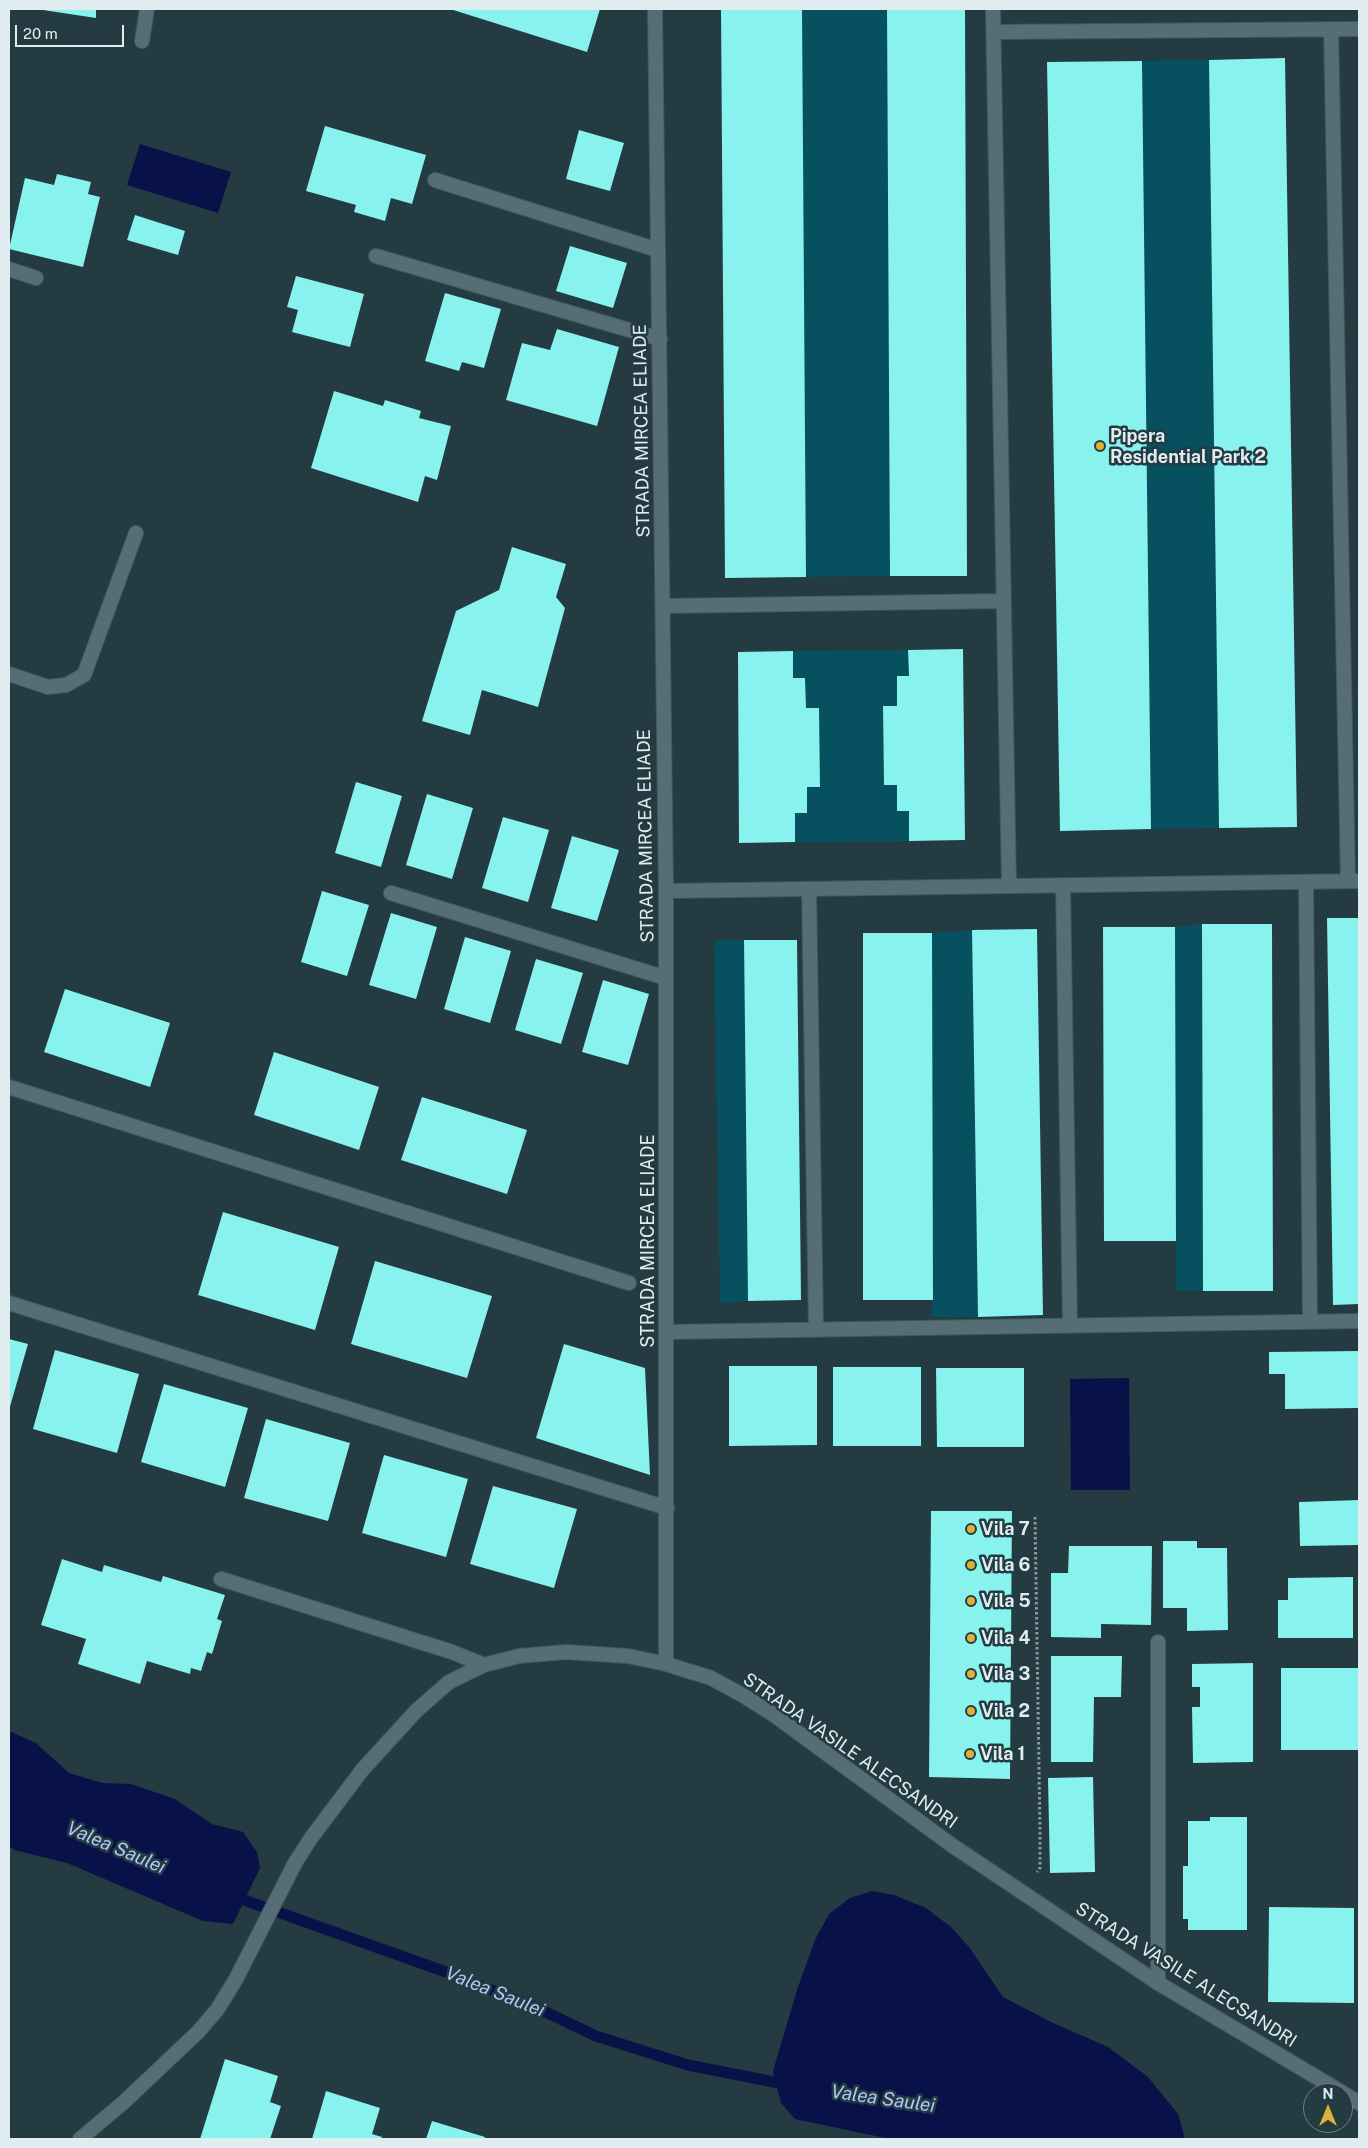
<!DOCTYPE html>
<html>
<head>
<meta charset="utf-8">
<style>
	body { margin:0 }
	#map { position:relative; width:1368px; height:2148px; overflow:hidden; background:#233b41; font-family:"Public Sans",sans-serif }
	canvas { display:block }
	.frame { position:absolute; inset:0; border:10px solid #dfecf0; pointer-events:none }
	.north { position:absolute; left:1303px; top:2083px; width:50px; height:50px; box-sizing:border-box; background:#233b41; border:1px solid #6e8287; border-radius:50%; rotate:0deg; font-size:14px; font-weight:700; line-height:20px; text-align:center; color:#dfecf0 }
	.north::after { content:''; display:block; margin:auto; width:18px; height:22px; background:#dbb233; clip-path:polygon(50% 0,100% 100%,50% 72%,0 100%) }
	.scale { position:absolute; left:15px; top:25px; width:109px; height:22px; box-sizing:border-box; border:2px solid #dfecf0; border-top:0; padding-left:6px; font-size:15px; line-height:18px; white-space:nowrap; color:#dfecf0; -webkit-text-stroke:4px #233b41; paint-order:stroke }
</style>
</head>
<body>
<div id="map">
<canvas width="1368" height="2148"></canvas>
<div class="frame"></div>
<div class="north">N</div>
<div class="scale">20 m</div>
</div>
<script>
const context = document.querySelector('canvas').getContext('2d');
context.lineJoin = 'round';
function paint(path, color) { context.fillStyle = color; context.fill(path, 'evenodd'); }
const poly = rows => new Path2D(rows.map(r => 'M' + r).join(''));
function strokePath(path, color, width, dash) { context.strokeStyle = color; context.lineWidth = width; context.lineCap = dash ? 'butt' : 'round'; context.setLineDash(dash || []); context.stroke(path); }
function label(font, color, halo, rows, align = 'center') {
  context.font = font + ' "Public Sans",sans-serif'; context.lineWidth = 5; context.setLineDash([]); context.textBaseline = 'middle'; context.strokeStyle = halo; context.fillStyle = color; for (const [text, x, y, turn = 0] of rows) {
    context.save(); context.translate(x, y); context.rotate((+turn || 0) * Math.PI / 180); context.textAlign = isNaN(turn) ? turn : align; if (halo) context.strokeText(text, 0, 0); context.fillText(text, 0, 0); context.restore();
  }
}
paint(poly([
	[802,9,887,9,890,576,806,577],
	[1209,60,1219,828,1151,829,1142,61],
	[908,650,909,676,897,706,883,707,884,785,897,785,897,811,909,811,909,841,795,842,795,813,807,813,807,787,820,786,819,708,806,708,793,678,793,651],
	[1202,924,1203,1291,1176,1291,1175,927],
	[972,930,978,1317,931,1317,933,1300,932,933],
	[744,940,748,1301,720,1303,714,941]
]), '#075060');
paint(poly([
	[140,144,231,172,218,213,127,185],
	[1129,1378,1130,1490,1071,1490,1070,1379],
	[9,1731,36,1743,69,1773,102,1783,131,1784,175,1799,212,1824,243,1832,257,1852,260,1868,233,1924,203,1921,67,1863,14,1850,9,1846],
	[872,1891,894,1895,926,1908,951,1927,969,1947,1003,1997,1051,2022,1108,2047,1148,2077,1178,2114,1184,2135,1183,2139,890,2139,795,2119,781,2103,773,2071,797,1990,815,1940,829,1914,850,1898]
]), '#081248');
strokePath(poly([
	[230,1895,446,1972,535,2007,596,2036,688,2065,789,2085]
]), '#081248', 11);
paint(poly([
	[43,9,96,9,96,18,43,10],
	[450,9,600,9,587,52],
	[721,9,802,9,806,577,725,578],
	[887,9,965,9,967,576,890,576],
	[1285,58,1297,827,1219,828,1209,60],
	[1142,61,1151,829,1060,831,1047,62],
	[325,126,426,155,412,204,391,198,385,221,354,212,356,205,306,191],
	[579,130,624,143,610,191,566,179],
	[57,174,91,182,88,194,100,197,83,267,9,249,25,178,54,185],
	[135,215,185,231,178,255,127,240],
	[570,246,627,263,613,308,556,291],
	[296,276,364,294,350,347,292,332,298,310,287,307],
	[445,293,501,309,484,368,462,362,459,371,425,361],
	[557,329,619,347,597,426,506,400,522,343,550,350],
	[334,391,383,406,385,400,421,411,419,418,451,426,437,480,425,476,418,502,311,468],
	[512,547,566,564,556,597,565,608,538,707,482,690,470,735,422,721,456,611,499,590],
	[963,649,965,840,909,841,909,811,897,811,897,785,884,785,883,706,897,706,897,676,909,676,908,650],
	[793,651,793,678,805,678,806,708,819,708,820,787,807,787,807,813,795,813,795,842,739,843,738,652],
	[356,782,402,796,381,867,335,853],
	[427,794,473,808,452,879,406,865],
	[503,817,549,830,528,902,482,888],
	[572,836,619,850,597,921,551,908],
	[322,891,369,905,347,976,301,962],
	[391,913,437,927,416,999,369,985],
	[1327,918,1359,918,1359,1304,1333,1305],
	[1202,924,1272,924,1273,1291,1203,1291],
	[1103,927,1175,927,1176,1241,1104,1241],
	[1037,929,1043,1315,978,1317,972,930],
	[863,933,932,933,933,1300,863,1300],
	[465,937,511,951,490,1023,444,1009],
	[744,940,797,940,801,1300,748,1301],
	[536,959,583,973,561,1044,515,1030],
	[603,980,649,994,628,1065,582,1052],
	[65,989,170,1023,150,1087,44,1052],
	[274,1052,379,1087,359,1150,254,1115],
	[422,1097,527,1130,507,1194,401,1160],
	[223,1212,339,1247,315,1330,198,1295],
	[375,1261,492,1296,467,1378,351,1344],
	[9,1339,28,1344,9,1410],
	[564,1344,645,1368,650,1475,536,1438],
	[55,1350,139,1374,117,1453,33,1429],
	[1359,1351,1358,1408,1285,1409,1285,1374,1269,1374,1269,1352],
	[729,1366,817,1366,817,1445,729,1446],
	[833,1367,921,1367,921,1446,833,1446],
	[936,1368,1024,1368,1024,1447,937,1447],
	[164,1384,248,1408,225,1487,141,1462],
	[266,1419,350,1443,328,1521,244,1498],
	[384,1455,468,1479,446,1557,362,1533],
	[493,1486,577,1509,554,1588,470,1564],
	[1359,1500,1359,1545,1300,1546,1299,1502],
	[931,1511,1012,1511,1010,1779,929,1777],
	[1163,1541,1197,1541,1197,1548,1227,1548,1228,1630,1187,1631,1187,1608,1163,1608],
	[1069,1546,1152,1546,1151,1625,1101,1624,1101,1638,1051,1637,1051,1573,1068,1573],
	[62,1559,102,1572,104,1565,161,1582,163,1576,225,1595,217,1619,222,1621,212,1654,207,1652,201,1671,191,1668,190,1674,147,1661,140,1684,78,1664,86,1639,41,1625],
	[1353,1577,1353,1638,1278,1638,1278,1600,1288,1600,1288,1578],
	[1051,1656,1122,1656,1121,1697,1094,1697,1093,1762,1051,1762],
	[1253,1663,1253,1762,1193,1763,1192,1707,1200,1707,1200,1687,1192,1687,1192,1664],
	[1281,1668,1359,1668,1359,1750,1281,1750],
	[1093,1777,1095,1872,1050,1873,1048,1778],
	[1210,1817,1247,1817,1247,1930,1188,1930,1188,1919,1183,1919,1183,1866,1188,1866,1188,1821,1210,1821],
	[1269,1907,1354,1908,1354,2003,1268,2002],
	[225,2059,278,2076,270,2102,281,2106,270,2139,200,2139],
	[326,2091,380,2108,372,2134,382,2137,381,2139,312,2139],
	[432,2121,485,2137,484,2139,426,2139]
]), '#88f2ee');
const service = poly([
	[9,674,48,687,66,685,84,675,136,533],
	[1306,882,1310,1322],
	[1063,885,1070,1326],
	[809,889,816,1330],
	[9,1303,667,1508],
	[666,1332,1359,1321],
	[1158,1642,1158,1983]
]);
const minor = poly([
	[655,9,666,891,666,1664],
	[993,9,1009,886],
	[1331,29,1348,881],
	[993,32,1359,29],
	[142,41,147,9],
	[435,180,658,250],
	[376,256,660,339],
	[9,269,36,278],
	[663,606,1002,601],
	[666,891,1359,881],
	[391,893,666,978],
	[9,1087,629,1283],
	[221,1579,452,1652,484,1665],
	[1343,2093,1359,2103],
	[80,2139,124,2102,198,2032,217,2010,236,1979,295,1863,311,1838,363,1769,416,1711,449,1682,484,1665,519,1656,566,1652,628,1656,666,1664,711,1678,744,1696,774,1715,953,1846,1158,1983,1343,2093]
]);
strokePath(service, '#41575c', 16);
strokePath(minor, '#41575c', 16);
strokePath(poly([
	[1035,1517,1040,1830,1040,1868,1037,1872]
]), '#899ba0', 3, [2.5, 2.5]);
strokePath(service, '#556e75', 14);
strokePath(minor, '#556e75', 14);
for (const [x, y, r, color] of [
	[1100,446,5,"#dbb233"],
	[971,1529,5,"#dbb233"],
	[971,1565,5,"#dbb233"],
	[971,1601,5,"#dbb233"],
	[971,1638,5,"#dbb233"],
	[971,1674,5,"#dbb233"],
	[971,1711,5,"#dbb233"],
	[970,1754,5,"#dbb233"]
]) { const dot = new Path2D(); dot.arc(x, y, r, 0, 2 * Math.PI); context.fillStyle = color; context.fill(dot); strokePath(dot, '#233b41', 2); }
label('18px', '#dfecf0', '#233b41', [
	["STRADA MIRCEA ELIADE",642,431,-91],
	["STRADA MIRCEA ELIADE",646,836,-91],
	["STRADA MIRCEA ELIADE",648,1241,-90],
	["STRADA VASILE ALECSANDRI",850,1751,35],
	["STRADA VASILE ALECSANDRI",1186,1975,32]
]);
label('bold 18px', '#dfecf0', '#233b41', [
	["Pipera",1110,436],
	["Residential Park 2",1110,457],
	["Vila 7",981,1529],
	["Vila 6",981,1565],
	["Vila 5",981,1601],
	["Vila 4",981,1638],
	["Vila 3",981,1674],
	["Vila 2",981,1711],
	["Vila 1",980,1754]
], 'left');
label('italic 19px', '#b1c6fa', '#233b41', [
	["Valea Saulei",116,1848,23],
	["Valea Saulei",495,1992,22],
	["Valea Saulei",883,2099,8]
]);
</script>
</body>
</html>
